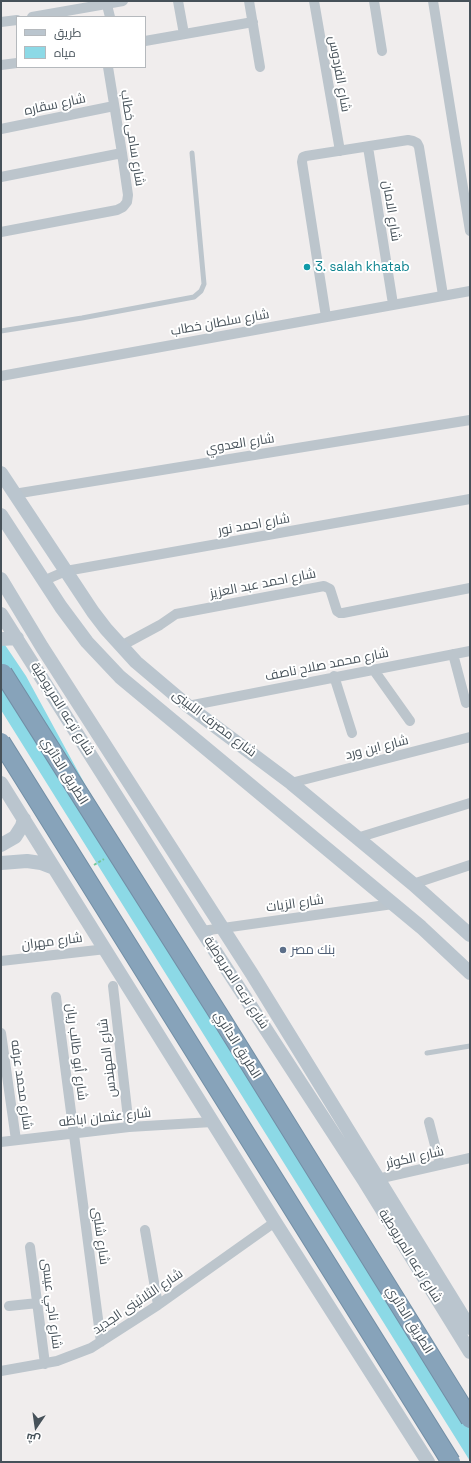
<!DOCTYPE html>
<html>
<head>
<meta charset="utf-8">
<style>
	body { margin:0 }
	#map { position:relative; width:471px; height:1463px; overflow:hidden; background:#f0eded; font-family:"Space Grotesk",Cairo,sans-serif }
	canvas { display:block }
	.frame { position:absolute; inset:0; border:2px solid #465159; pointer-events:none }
	.legend { position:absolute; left:16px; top:16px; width:130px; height:52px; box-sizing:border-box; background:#fff; border:1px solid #b5b9bd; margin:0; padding:5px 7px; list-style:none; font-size:12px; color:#465159 }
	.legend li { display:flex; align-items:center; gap:8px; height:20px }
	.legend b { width:20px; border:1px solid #b5b9bd }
	.north { position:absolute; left:16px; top:1407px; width:40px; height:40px; -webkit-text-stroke:3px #fff; paint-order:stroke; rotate:193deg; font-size:11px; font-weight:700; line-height:16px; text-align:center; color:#465159 }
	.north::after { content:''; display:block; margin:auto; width:14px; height:18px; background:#465159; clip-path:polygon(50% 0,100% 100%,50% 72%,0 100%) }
</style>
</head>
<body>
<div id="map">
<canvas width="471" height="1463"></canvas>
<div class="frame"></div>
<ul class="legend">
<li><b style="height:5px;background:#bac5ce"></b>طريق</li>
<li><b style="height:11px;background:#8cd9e6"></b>مياه</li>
</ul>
<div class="north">ش</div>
</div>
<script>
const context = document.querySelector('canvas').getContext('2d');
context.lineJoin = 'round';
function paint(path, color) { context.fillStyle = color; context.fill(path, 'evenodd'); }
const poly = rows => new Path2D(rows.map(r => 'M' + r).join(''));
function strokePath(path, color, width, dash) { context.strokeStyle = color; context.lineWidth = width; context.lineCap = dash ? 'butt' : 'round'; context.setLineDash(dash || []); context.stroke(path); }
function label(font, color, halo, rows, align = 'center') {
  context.font = font + ' "Space Grotesk",Cairo,sans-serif'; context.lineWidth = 4; context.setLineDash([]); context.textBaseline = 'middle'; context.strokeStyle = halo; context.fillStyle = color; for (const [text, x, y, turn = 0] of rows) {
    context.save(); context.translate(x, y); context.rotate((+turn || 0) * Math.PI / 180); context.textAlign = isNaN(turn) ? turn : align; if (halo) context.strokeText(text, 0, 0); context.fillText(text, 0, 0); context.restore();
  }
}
paint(poly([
	[1,639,26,676,87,788,470,1406,470,1461,1,710]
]), '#8cd9e6');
strokePath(poly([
	[94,865,104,859]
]), '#77c79b', 2, [3, 2]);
strokePath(poly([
	[1,331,82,318,194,297,201,291,204,284,192,153],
	[427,1053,470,1046]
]), '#bcc5cc', 5);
strokePath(poly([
	[106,1,110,17],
	[178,1,184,34],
	[249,1,260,67],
	[314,1,340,151],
	[374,1,382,51],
	[433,1,470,231],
	[32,17,123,1],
	[1,22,17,20],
	[145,41,253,22],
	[1,65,17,63],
	[1,129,114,106],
	[368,147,393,304],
	[1,177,122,153],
	[1,232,117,210,123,207,127,202,128,195,122,153,108,67],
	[326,317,302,162,303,157,306,156,408,140,413,141,417,143,419,147,443,295],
	[1,376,470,291],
	[14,494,470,420],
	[43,581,66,571,470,499],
	[121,646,160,625,176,614,324,586,330,589,337,611,340,613,343,613,470,588],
	[453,654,466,703],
	[373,669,410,721],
	[334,676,352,733],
	[188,706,470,651],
	[291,783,470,737],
	[357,838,470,803],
	[413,884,470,865],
	[202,931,393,904],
	[1,961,106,949],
	[113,986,129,1127],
	[56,997,101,1342],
	[1,1033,16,1140],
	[429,1122,440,1165],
	[1,1142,129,1127,212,1122],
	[373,1180,470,1158],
	[145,1230,158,1305],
	[30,1247,45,1364],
	[9,1306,38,1303],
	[1,1371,57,1361,91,1348,158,1305,275,1222]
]), '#bcc5cc', 10);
strokePath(poly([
	[1,473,93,612,106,629,136,662,188,706,291,783,413,884,470,935],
	[1,515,61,607,87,642,120,677,421,927,470,973],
	[1,579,42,647,252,974,470,1328],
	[1,614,202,931,365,1182,470,1352],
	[1,639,17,638],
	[1,783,275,1222,428,1462],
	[1,845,15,837,22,826,24,819],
	[1,863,27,861,41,863,54,868]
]), '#bac5ce', 14);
const highwayBridge = poly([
	[3,673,221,1018,470,1419],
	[1,742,451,1462]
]);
strokePath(highwayBridge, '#728ea5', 20, []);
strokePath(highwayBridge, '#87a3ba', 18);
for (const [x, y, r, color] of [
	[307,267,4,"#0f9aa8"],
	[283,950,4,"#5c6f8a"]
]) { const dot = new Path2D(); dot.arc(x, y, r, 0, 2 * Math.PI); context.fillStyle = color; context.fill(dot); strokePath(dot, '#fff', 1.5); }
label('13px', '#465159', '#fff', [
	["شارع الفردوس",339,74,80],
	["شارع سقاره",55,105,-12],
	["شارع سامى خطاب",132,138,81],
	["شارع الامان",391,211,81],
	["شارع سلطان خطاب",220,323,-10],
	["شارع العدوي",240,444,-9],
	["شارع احمد نور",254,525,-10],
	["شارع احمد عبد العزيز",263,584,-11],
	["شارع محمد صلاح ناصف",327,665,-11],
	["شارع ترعه المريوطية",62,709,58],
	["شارع مصرف اللبينى",214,724,37],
	["شارع ابن ورد",377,748,-14],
	["الطريق الدائري",64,771,58],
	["شارع الزيات",295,904,-8],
	["شارع مهران",52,942,-7],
	["شارع ترعه المريوطية",236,983,57],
	["الطريق الدائري",237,1045,58],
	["شارع أبو طالب ريان",76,1052,83],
	["شارع المهندس",108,1058,-97],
	["شارع محمد عرفه",21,1085,82],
	["شارع عثمان اباظه",105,1118,-6],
	["شارع الكوثر",415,1158,-13],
	["شارع شلبى",100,1236,82],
	["شارع ترعه المريوطية",410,1256,58],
	["شارع الثلاثينى الجديد",138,1302,-34],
	["شارع ناجي عيسى",51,1304,83],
	["الطريق الدائري",409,1320,58]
]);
label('13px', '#0d838f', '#fff', [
	["3. salah khatab",315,267]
], 'left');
label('13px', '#4e5e75', '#fff', [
	["بنك مصر",291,950]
], 'left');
</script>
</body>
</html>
